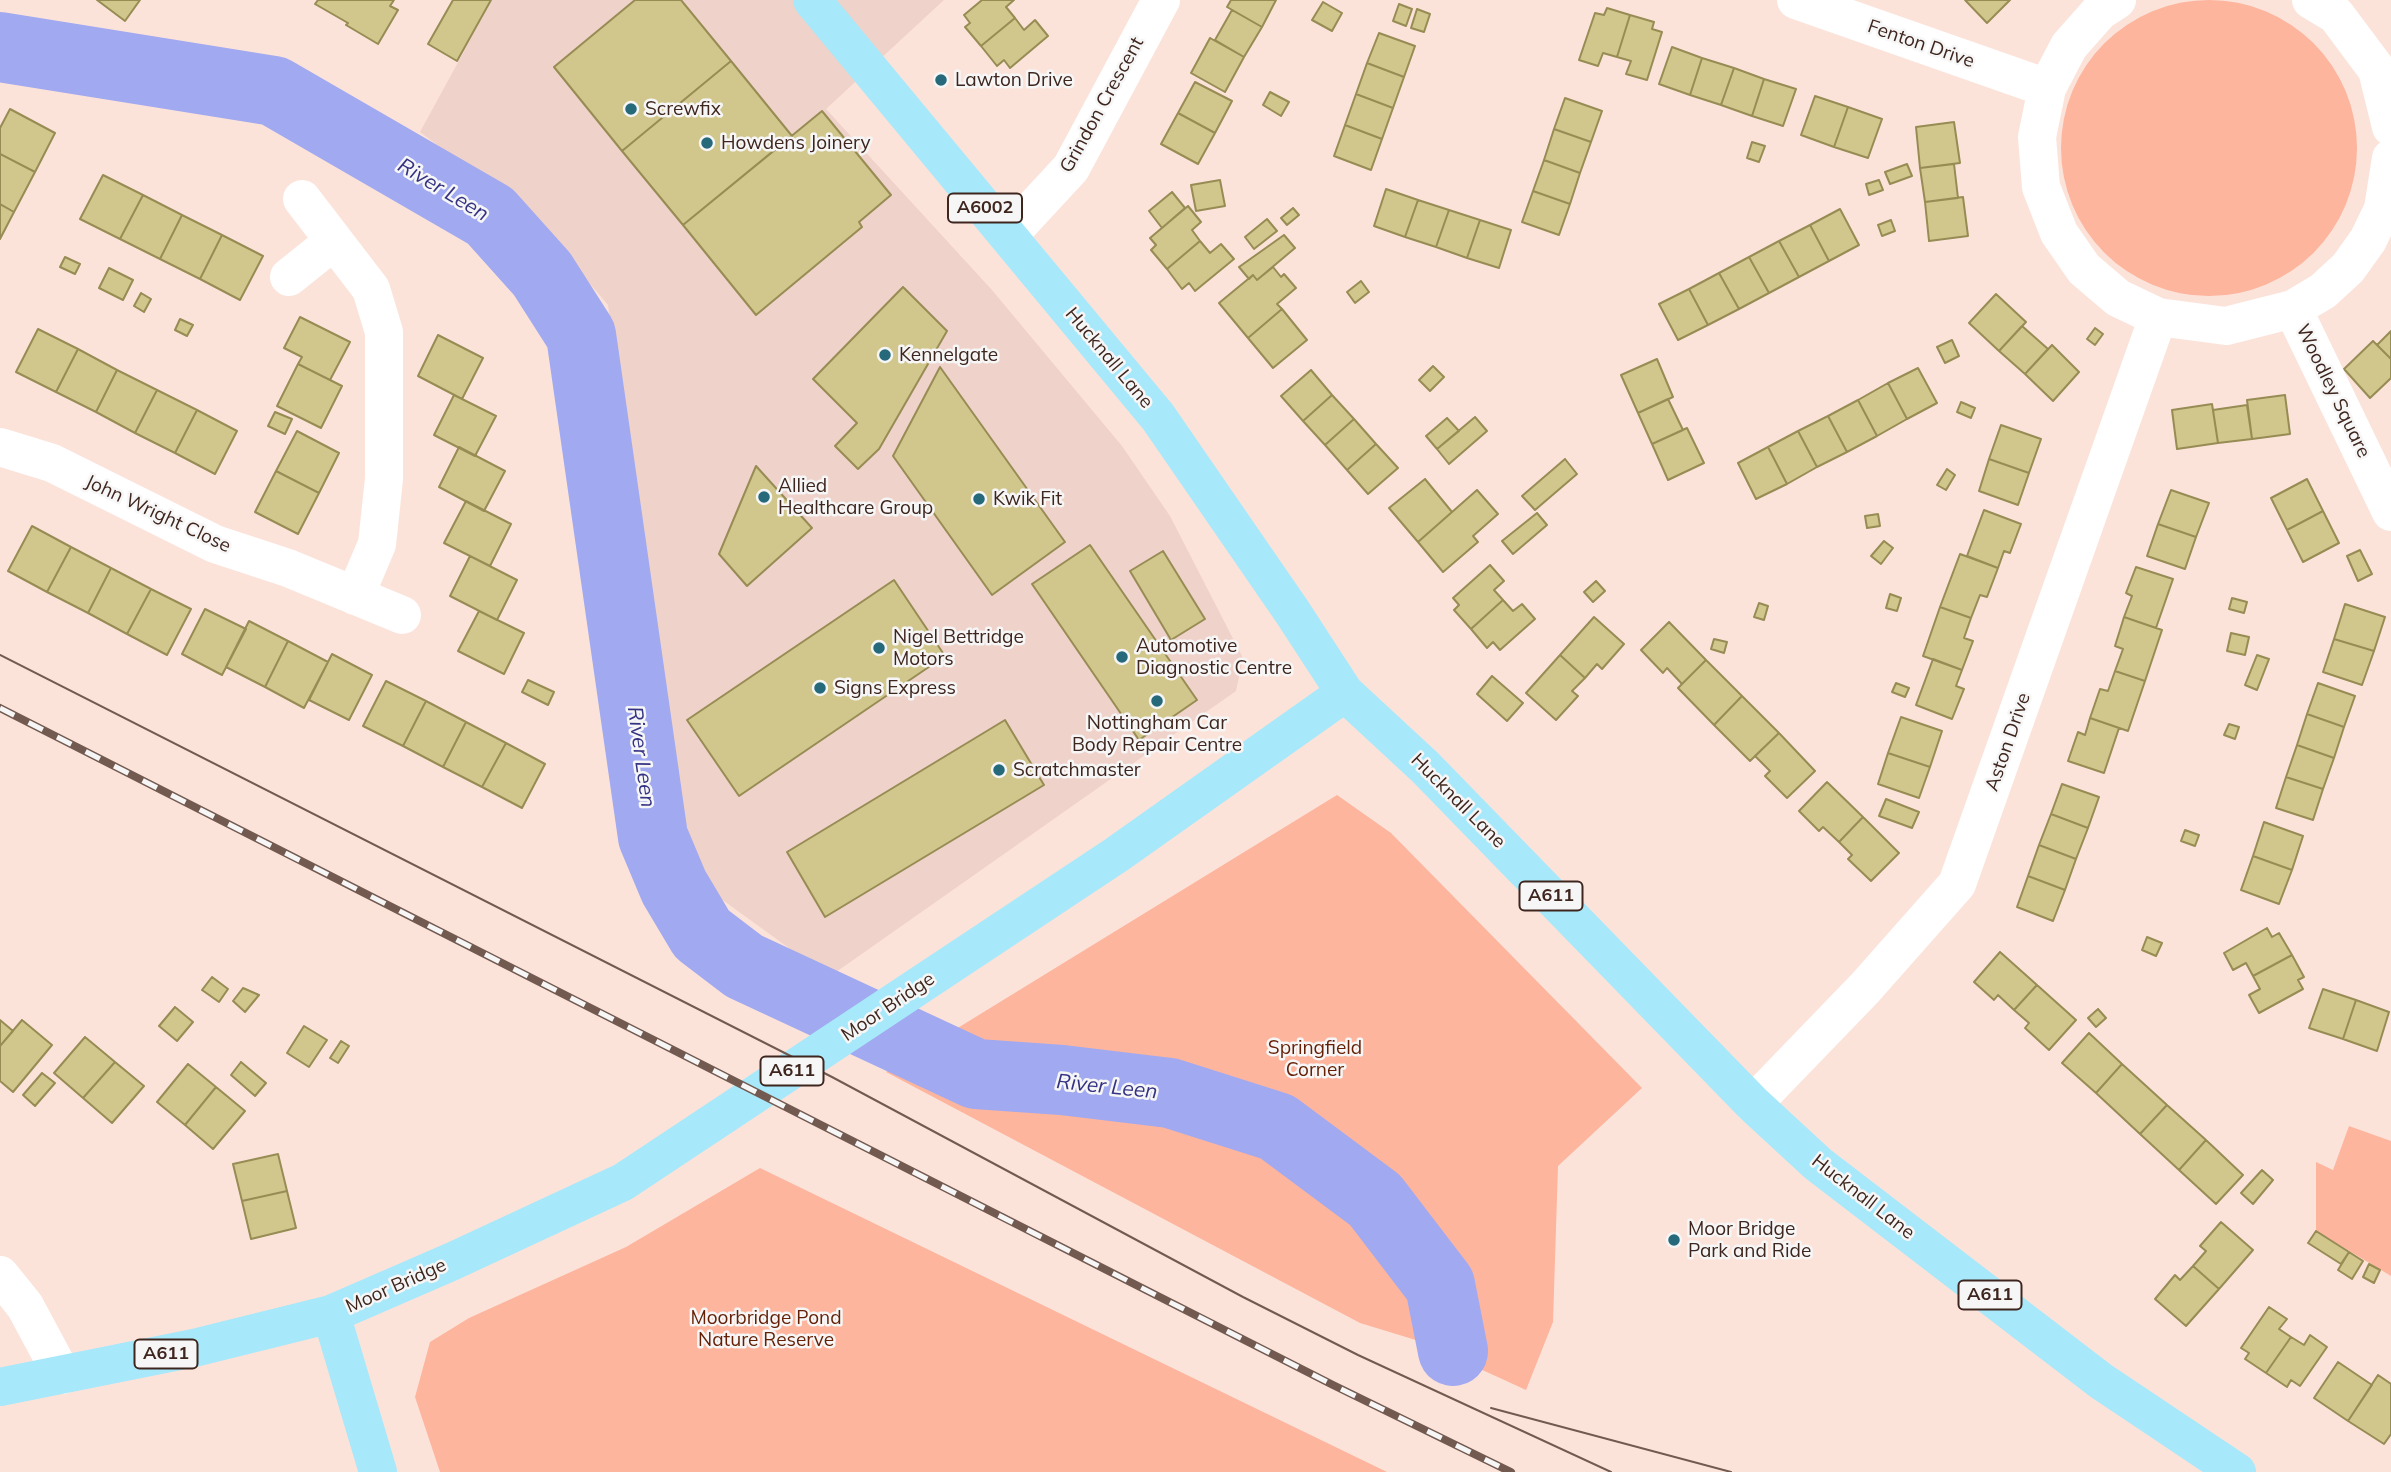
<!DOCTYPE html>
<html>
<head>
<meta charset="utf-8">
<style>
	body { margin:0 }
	canvas { display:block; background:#fce3da }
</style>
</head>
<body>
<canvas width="2391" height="1472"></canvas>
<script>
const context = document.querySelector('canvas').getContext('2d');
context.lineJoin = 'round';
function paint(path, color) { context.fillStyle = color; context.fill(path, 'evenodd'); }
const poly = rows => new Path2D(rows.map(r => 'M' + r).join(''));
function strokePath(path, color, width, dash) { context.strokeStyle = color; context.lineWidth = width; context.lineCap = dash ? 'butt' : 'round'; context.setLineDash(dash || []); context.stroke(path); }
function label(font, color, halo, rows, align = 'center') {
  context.font = font + ' Mulish,sans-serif'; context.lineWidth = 5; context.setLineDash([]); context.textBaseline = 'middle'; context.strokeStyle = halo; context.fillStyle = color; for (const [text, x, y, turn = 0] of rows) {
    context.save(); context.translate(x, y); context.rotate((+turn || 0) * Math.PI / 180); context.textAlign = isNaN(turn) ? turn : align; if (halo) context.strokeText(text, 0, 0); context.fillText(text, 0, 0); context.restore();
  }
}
paint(poly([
	[492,0,944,0,826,109,992,290,1122,446,1170,516,1243,658,1236,691,829,977,706,888,681,834,608,305,531,215,420,132]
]), '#efd2c9');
paint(poly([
	'2061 148a148 148 0 1 1 296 0a148 148 0 1 1-296 0Z',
	[1337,795,1391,833,1642,1088,1558,1166,1553,1322,1526,1390,1419,1341,1360,1323,886,1072],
	[2349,1126,2391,1141,2391,1276,2316,1231,2316,1162,2333,1170],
	[760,1168,1387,1472,440,1472,415,1397,430,1342,469,1318,626,1247]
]), '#fdb59e');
strokePath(poly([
	[0,47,274,91,490,216,542,274,581,335,653,837,674,887,702,934,744,966,976,1074,1062,1080,1170,1093,1277,1127,1375,1200,1440,1285,1453,1351]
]), '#a1a9f0', 70);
const building = poly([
	[97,0,140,0,125,21,97,0],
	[318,0,394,0,390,6,398,10,378,44,346,25,348,23,315,4,318,0],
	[453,0,491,0,457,61,428,44,453,0],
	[635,0,681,0,731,61,622,151,554,67,635,0],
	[982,0,1014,0,1006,7,1015,18,981,46,965,27,970,23,964,15,982,0],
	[1231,0,1276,0,1262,27,1227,7,1231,0],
	[1965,0,2010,0,1987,23,1965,0],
	[1323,2,1342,13,1332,31,1312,20,1323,2],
	[1399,4,1412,9,1406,26,1393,21,1399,4],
	[1607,8,1630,15,1617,57,1603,53,1598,66,1579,60,1595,13,1604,15,1607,8],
	[1417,9,1430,14,1424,32,1411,28,1417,9],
	[1232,10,1262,27,1244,57,1215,40,1232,10],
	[1630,15,1654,22,1652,29,1662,32,1647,80,1626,74,1631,61,1617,57,1630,15],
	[1015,18,1024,30,1035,20,1048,36,1010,68,1004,60,997,66,981,46,1015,18],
	[1379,33,1415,46,1404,77,1367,63,1379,33],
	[1210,38,1244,57,1225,92,1191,73,1210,38],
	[1672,47,1702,58,1690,95,1659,84,1672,47],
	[1702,58,1734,68,1721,105,1690,95,1702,58],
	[731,61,792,136,683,225,622,151,731,61],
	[1367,63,1404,77,1393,108,1356,94,1367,63],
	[1734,68,1764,79,1752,116,1721,105,1734,68],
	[1764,79,1796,89,1783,126,1752,116,1764,79],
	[1195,82,1232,101,1215,133,1178,113,1195,82],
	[1270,92,1289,102,1281,116,1263,105,1270,92],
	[1356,94,1393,108,1382,139,1345,125,1356,94],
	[1815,96,1848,107,1834,147,1801,135,1815,96],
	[1565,98,1602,111,1591,142,1554,129,1565,98],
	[1848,107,1882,119,1868,158,1834,147,1848,107],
	[10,109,55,133,35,172,0,154,0,128,10,109],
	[822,111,891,195,859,222,862,227,756,315,683,225,822,111],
	[1178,113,1215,133,1198,164,1161,144,1178,113],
	[1954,122,1960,163,1920,168,1916,127,1954,122],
	[1345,125,1382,139,1371,170,1334,156,1345,125],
	[1554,129,1591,142,1580,173,1544,160,1554,129],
	[1752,142,1765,146,1759,162,1747,158,1752,142],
	[0,154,35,172,14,212,0,204,0,154],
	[1544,160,1580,173,1570,204,1533,191,1544,160],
	[1907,164,1912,176,1890,184,1885,172,1907,164],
	[1954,164,1958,198,1925,202,1920,168,1954,164],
	[103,175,143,195,120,239,80,219,103,175],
	[1220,180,1225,206,1196,211,1191,185,1220,180],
	[1879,180,1883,190,1869,195,1866,184,1879,180],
	[1386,189,1418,200,1405,237,1374,226,1386,189],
	[1533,191,1570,204,1559,235,1522,222,1533,191],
	[1172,192,1185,208,1162,228,1149,211,1172,192],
	[143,195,182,215,160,259,120,239,143,195],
	[1963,197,1968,236,1929,241,1925,202,1963,197],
	[1418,200,1449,210,1436,247,1405,237,1418,200],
	[0,204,14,212,0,239,0,204],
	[1188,206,1201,222,1192,230,1200,241,1167,269,1151,250,1156,245,1150,238,1188,206],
	[1293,208,1299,215,1287,225,1281,218,1293,208],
	[1840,209,1859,245,1829,261,1810,225,1840,209],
	[1449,210,1480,220,1467,258,1436,247,1449,210],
	[182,215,222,235,200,279,160,259,182,215],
	[1267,219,1277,231,1254,249,1245,237,1267,219],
	[1480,220,1511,230,1499,268,1467,258,1480,220],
	[1891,220,1895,231,1882,236,1878,225,1891,220],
	[1810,225,1829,261,1799,277,1779,241,1810,225],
	[222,235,263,256,240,300,200,279,222,235],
	[1284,235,1295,248,1257,280,1253,275,1249,279,1239,267,1284,235],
	[1200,241,1210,253,1221,244,1234,259,1195,291,1189,283,1182,289,1167,269,1200,241],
	[1779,241,1799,277,1769,293,1749,257,1779,241],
	[65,257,80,264,75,274,60,267,65,257],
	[1749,257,1769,293,1739,309,1719,273,1749,257],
	[1273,267,1281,277,1284,274,1296,288,1277,304,1282,309,1248,338,1219,303,1253,275,1257,280,1273,267],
	[109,268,133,280,123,300,99,288,109,268],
	[1719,273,1739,309,1708,325,1689,289,1719,273],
	[1361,281,1369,292,1355,303,1347,292,1361,281],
	[903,287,947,331,879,449,858,469,835,446,857,423,813,379,903,287],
	[1689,289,1708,325,1678,340,1659,304,1689,289],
	[141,293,151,299,144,312,134,306,141,293],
	[1996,294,2026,322,1999,351,1969,323,1996,294],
	[1282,309,1307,340,1273,368,1248,338,1282,309],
	[300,317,350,342,330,380,298,364,302,357,284,348,300,317],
	[180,319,193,325,187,336,175,330,180,319],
	[2022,326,2048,349,2025,374,1999,351,2022,326],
	[2095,328,2103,334,2095,345,2087,339,2095,328],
	[38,329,78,349,56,392,16,372,38,329],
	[2391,331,2391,359,2377,345,2391,331],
	[438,335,483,358,462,399,418,376,438,335],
	[1952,340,1959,356,1945,363,1937,347,1952,340],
	[2373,341,2391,359,2391,378,2370,398,2344,369,2373,341],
	[2052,345,2079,372,2053,401,2025,374,2052,345],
	[78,349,117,370,96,412,56,392,78,349],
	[1657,359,1673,397,1638,413,1621,375,1657,359],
	[298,364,342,386,321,428,277,406,298,364],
	[1433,366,1444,377,1430,391,1419,380,1433,366],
	[940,367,1065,542,992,595,893,456,940,367],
	[1918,368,1937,403,1907,419,1888,383,1918,368],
	[117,370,157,390,135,433,96,412,117,370],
	[1311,370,1332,395,1303,421,1281,396,1311,370],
	[1888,383,1907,419,1877,436,1858,400,1888,383],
	[157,390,197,410,175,453,135,433,157,390],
	[454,395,496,416,475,456,434,435,454,395],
	[1332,395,1354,419,1325,445,1303,421,1332,395],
	[2285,395,2290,434,2252,439,2247,400,2285,395],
	[1668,399,1683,430,1652,444,1638,413,1668,399],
	[1858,400,1877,436,1847,452,1828,416,1858,400],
	[1961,402,1975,408,1971,418,1957,412,1961,402],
	[2212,404,2218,443,2177,449,2172,410,2212,404],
	[2247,405,2252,439,2218,443,2213,410,2247,405],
	[197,410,237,431,215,474,175,453,197,410],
	[275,412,292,419,285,434,268,426,275,412],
	[1828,416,1847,452,1817,467,1798,431,1828,416],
	[1475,417,1487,431,1449,464,1437,449,1475,417],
	[1447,418,1459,431,1437,449,1426,436,1447,418],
	[1354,419,1376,444,1347,470,1325,445,1354,419],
	[2001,425,2041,439,2029,473,1989,459,2001,425],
	[1687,428,1704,463,1668,480,1652,444,1687,428],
	[297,431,339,453,319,493,276,471,297,431],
	[1798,431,1817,467,1787,484,1768,447,1798,431],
	[1376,444,1398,468,1368,494,1347,470,1376,444],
	[459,447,505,471,484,511,439,487,459,447],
	[1768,447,1787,484,1756,499,1738,463,1768,447],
	[1565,459,1577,474,1535,510,1522,496,1565,459],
	[1989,459,2029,473,2018,505,1979,491,1989,459],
	[756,466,812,528,747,586,719,554,756,466],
	[1947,469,1955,475,1946,490,1937,485,1947,469],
	[276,471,319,493,298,534,255,512,276,471],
	[1425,479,1452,512,1418,542,1389,508,1425,479],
	[2307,479,2323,511,2287,530,2271,498,2307,479],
	[1477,490,1498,514,1473,536,1478,542,1443,572,1418,542,1477,490],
	[2171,490,2209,503,2196,537,2158,524,2171,490],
	[466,501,511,524,490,566,444,543,466,501],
	[1984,510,2021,524,2010,553,2004,551,1998,568,1967,556,1984,510],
	[2323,511,2339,543,2303,562,2287,530,2323,511],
	[1537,513,1547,525,1513,554,1502,541,1537,513],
	[1878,514,1880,526,1867,528,1865,516,1878,514],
	[2158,524,2196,537,2185,569,2147,556,2158,524],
	[32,526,71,547,47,592,8,571,32,526],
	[1884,541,1893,548,1881,564,1871,556,1884,541],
	[1090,545,1197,700,1139,740,1032,584,1090,545],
	[71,547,111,568,88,613,47,592,71,547],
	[2360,550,2372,574,2358,581,2347,556,2360,550],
	[1163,551,1205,619,1171,640,1130,571,1163,551],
	[1960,554,1998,568,1987,597,1980,595,1971,618,1940,607,1960,554],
	[470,556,517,580,497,620,450,596,470,556],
	[1490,565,1504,581,1494,590,1503,600,1471,629,1454,610,1459,605,1453,598,1490,565],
	[2136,567,2173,579,2156,628,2124,617,2132,596,2126,593,2136,567],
	[111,568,151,589,127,634,88,613,111,568],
	[894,580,945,656,739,796,687,720,894,580],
	[1596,581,1605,591,1593,602,1584,592,1596,581],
	[151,589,191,609,167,655,127,634,151,589],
	[1890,594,1901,598,1897,611,1886,608,1890,594],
	[2232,598,2247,602,2244,613,2229,609,2232,598],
	[1503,600,1513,611,1522,604,1535,619,1500,650,1493,642,1487,648,1471,629,1503,600],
	[1759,603,1768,606,1764,620,1754,617,1759,603],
	[2345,604,2385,617,2374,651,2334,639,2345,604],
	[1940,607,1971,618,1964,638,1973,641,1962,670,1923,656,1940,607],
	[205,609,246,629,222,675,182,654,205,609],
	[479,611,524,633,504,674,458,651,479,611],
	[1594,617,1624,644,1602,669,1597,664,1585,678,1560,655,1594,617],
	[2124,617,2162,630,2145,681,2115,671,2123,649,2115,646,2124,617],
	[249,621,288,641,265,687,226,667,249,621],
	[1669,622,1706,660,1682,684,1667,668,1663,673,1641,650,1669,622],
	[2231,633,2249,637,2245,655,2227,651,2231,633],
	[1714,639,1727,642,1724,653,1711,649,1714,639],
	[2334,639,2374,651,2362,685,2323,672,2334,639],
	[288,641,328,662,304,708,265,687,288,641],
	[332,654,372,675,349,720,309,700,332,654],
	[1560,655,1585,678,1572,691,1578,696,1556,720,1526,693,1560,655],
	[2257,655,2269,659,2257,690,2245,685,2257,655],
	[1933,659,1962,670,1956,686,1964,689,1952,719,1916,705,1933,659],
	[1706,660,1742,696,1714,725,1678,688,1706,660],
	[2115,671,2145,681,2128,731,2090,718,2100,689,2108,691,2115,671],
	[1492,676,1523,703,1507,721,1477,694,1492,676],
	[528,680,554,692,548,705,522,692,528,680],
	[386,681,426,701,403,746,363,726,386,681],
	[1896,683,1909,688,1905,697,1892,692,1896,683],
	[2318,683,2355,696,2344,727,2307,714,2318,683],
	[1742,696,1779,733,1750,761,1714,725,1742,696],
	[426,701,466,722,443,767,403,746,426,701],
	[2307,714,2344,727,2334,758,2297,745,2307,714],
	[1901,717,1942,731,1930,767,1888,753,1901,717],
	[2090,718,2119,728,2104,773,2068,761,2078,732,2085,735,2090,718],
	[1005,720,1044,785,825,917,787,852,1005,720],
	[466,722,506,743,482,787,443,767,466,722],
	[2229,724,2239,727,2235,739,2224,735,2229,724],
	[1779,733,1815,771,1787,798,1765,776,1770,771,1755,756,1779,733],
	[506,743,545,764,522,808,482,787,506,743],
	[2297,745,2334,758,2323,789,2286,777,2297,745],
	[1888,753,1930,767,1919,798,1878,784,1888,753],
	[2286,777,2323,789,2313,820,2276,808,2286,777],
	[1827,782,1863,817,1839,842,1823,827,1819,831,1799,811,1827,782],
	[2062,784,2099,797,2088,828,2051,814,2062,784],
	[1886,799,1919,812,1912,828,1879,816,1886,799],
	[2051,814,2088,828,2076,859,2039,845,2051,814],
	[1863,817,1899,853,1871,881,1848,859,1852,855,1839,842,1863,817],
	[2264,822,2303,836,2292,870,2253,856,2264,822],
	[2185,830,2199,835,2195,846,2181,841,2185,830],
	[2039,845,2076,859,2065,890,2028,876,2039,845],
	[2253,856,2292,870,2279,904,2241,890,2253,856],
	[2028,876,2065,890,2053,921,2017,907,2028,876],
	[2267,928,2272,937,2279,933,2292,955,2253,976,2246,963,2233,970,2224,953,2267,928],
	[2147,937,2162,943,2156,956,2142,950,2147,937],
	[2000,952,2037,985,2014,1010,1998,995,1994,1000,1974,982,2000,952],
	[2292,955,2304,977,2298,980,2303,989,2259,1013,2249,995,2260,989,2253,976,2292,955],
	[212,977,228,989,219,1002,202,990,212,977],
	[2037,985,2076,1020,2049,1050,2025,1028,2029,1023,2014,1010,2037,985],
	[243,988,259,995,245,1012,233,1001,243,988],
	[2323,989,2356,1000,2343,1039,2309,1028,2323,989],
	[2356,1000,2389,1012,2377,1051,2343,1039,2356,1000],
	[175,1007,193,1022,177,1041,159,1026,175,1007],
	[2098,1009,2106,1018,2096,1027,2088,1018,2098,1009],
	[0,1020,13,1031,0,1046,0,1020],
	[22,1020,52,1045,13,1092,0,1081,0,1046,22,1020],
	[304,1026,327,1040,309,1067,287,1053,304,1026],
	[2089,1033,2122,1064,2096,1093,2062,1063,2089,1033],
	[85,1037,115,1062,83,1098,54,1073,85,1037],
	[341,1041,349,1046,338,1063,330,1058,341,1041],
	[115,1062,144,1086,112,1123,83,1098,115,1062],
	[241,1062,266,1083,255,1096,231,1075,241,1062],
	[188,1064,216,1087,185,1125,157,1102,188,1064],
	[2122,1064,2167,1105,2140,1134,2096,1093,2122,1064],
	[42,1073,55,1083,35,1106,23,1095,42,1073],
	[216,1087,245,1111,213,1149,185,1125,216,1087],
	[2167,1105,2206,1140,2179,1170,2140,1134,2167,1105],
	[2206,1140,2243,1175,2216,1204,2179,1170,2206,1140],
	[278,1154,287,1191,242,1201,233,1164,278,1154],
	[2262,1170,2273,1180,2253,1204,2241,1193,2262,1170],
	[287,1191,296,1228,251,1239,242,1201,287,1191],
	[2221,1222,2253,1250,2219,1289,2193,1266,2206,1251,2200,1246,2221,1222],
	[2316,1231,2349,1252,2341,1264,2308,1243,2316,1231],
	[2349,1252,2363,1261,2352,1279,2338,1270,2349,1252],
	[2369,1264,2380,1270,2374,1283,2363,1277,2369,1264],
	[2193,1266,2219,1289,2186,1326,2155,1299,2175,1275,2180,1280,2193,1266],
	[2269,1307,2287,1319,2279,1329,2291,1337,2266,1373,2245,1359,2249,1353,2241,1348,2269,1307],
	[2310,1335,2327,1347,2300,1386,2291,1380,2287,1387,2266,1373,2291,1337,2304,1345,2310,1335],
	[2338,1362,2372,1385,2348,1421,2314,1398,2338,1362],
	[2378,1375,2391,1384,2391,1434,2384,1444,2348,1421,2378,1375]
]);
paint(building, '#d1c68c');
strokePath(building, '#978c54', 2);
strokePath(poly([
	[1796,0,2047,88],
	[2117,0,2100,11,2069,46,2047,88,2037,137,2041,187,2059,233,2084,269,2118,298,2158,317,2226,326,2293,309,2323,291,2348,268,2368,240,2383,209,2391,158],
	[2311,0,2336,15,2377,70,2391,127],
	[302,199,371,289,384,332,384,479,377,544,355,596],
	[1008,236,1071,168,1161,0],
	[289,277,334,241],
	[2293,309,2391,512],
	[0,447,52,463,215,544,288,568,402,615],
	[1753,1104,1865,988,1957,884,2158,317],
	[0,1275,25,1306,62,1375]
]), '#fff', 38);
strokePath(poly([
	[812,0,1158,417,1293,613,1345,693,1425,767,1753,1104,1818,1164,2101,1381,2237,1472],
	[331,1314,378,1472],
	[0,1387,194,1348,331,1314,453,1261,623,1182,1116,855,1345,693]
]), '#a7e8fa', 38);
strokePath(poly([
	[0,655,832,1077,1243,1297,1358,1355,1611,1472],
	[1491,1408,1731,1472]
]), '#725a51', 2);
const rail = poly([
	[0,708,1333,1385,1511,1472]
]);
strokePath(rail, '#725a51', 8);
strokePath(rail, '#f6f6f6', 5, [16]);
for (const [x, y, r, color] of [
	[941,80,7,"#26697b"],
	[631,109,7,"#26697b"],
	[707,143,7,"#26697b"],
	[885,355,7,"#26697b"],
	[764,497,7,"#26697b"],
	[979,499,7,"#26697b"],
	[879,648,7,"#26697b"],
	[1122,657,7,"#26697b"],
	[820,688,7,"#26697b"],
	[1157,701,7,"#26697b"],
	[999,770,7,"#26697b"],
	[1674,1240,7,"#26697b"]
]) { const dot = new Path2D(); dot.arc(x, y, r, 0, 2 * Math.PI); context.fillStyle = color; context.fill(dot); strokePath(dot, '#f6f6f6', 2.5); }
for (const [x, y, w] of [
	[985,208,74],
	[1551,896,63],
	[792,1071,63],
	[1990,1295,63],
	[166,1354,63]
]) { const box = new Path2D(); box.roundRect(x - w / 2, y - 14.5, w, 29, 5); context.fillStyle = '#f6f6f6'; context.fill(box); strokePath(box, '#3e261e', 2); }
label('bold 18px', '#3e261e', null, [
	["A6002",985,208],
	["A611",1551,896],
	["A611",792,1071],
	["A611",1990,1295],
	["A611",166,1354]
]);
label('19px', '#3e261e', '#f6f6f6', [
	["Fenton Drive",1921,44,19],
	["Grindon Crescent",1102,105,-61],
	["Hucknall Lane",1109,358,50],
	["Woodley Square",2333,391,64],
	["John Wright Close",158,514,25],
	["Aston Drive",2008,742,-71],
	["Hucknall Lane",1458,801,45],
	["Moor Bridge",888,1007,-34],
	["Hucknall Lane",1863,1197,38],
	["Moor Bridge",396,1286,-24]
]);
label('19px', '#3e261e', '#f6f6f6', [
	["Lawton Drive",955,80],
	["Screwfix",645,109],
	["Howdens Joinery",721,143],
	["Kennelgate",899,355],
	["Allied",778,486],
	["Healthcare Group",778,508],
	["Kwik Fit",993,499],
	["Nigel Bettridge",893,637],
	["Motors",893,659],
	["Automotive",1136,646],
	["Diagnostic Centre",1136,668],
	["Signs Express",834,688],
	["Nottingham Car",1157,723,"center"],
	["Body Repair Centre",1157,745,"center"],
	["Scratchmaster",1013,770],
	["Moor Bridge",1688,1229],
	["Park and Ride",1688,1251]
], 'left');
label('19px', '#641f04', '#f6f6f6', [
	["Springfield",1315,1048],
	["Corner",1315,1070],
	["Moorbridge Pond",766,1318],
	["Nature Reserve",766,1340]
]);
label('italic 21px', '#343283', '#f6f6f6', [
	["River Leen",443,190,31],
	["River Leen",641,757,82],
	["River Leen",1107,1087,6]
]);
</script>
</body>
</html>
